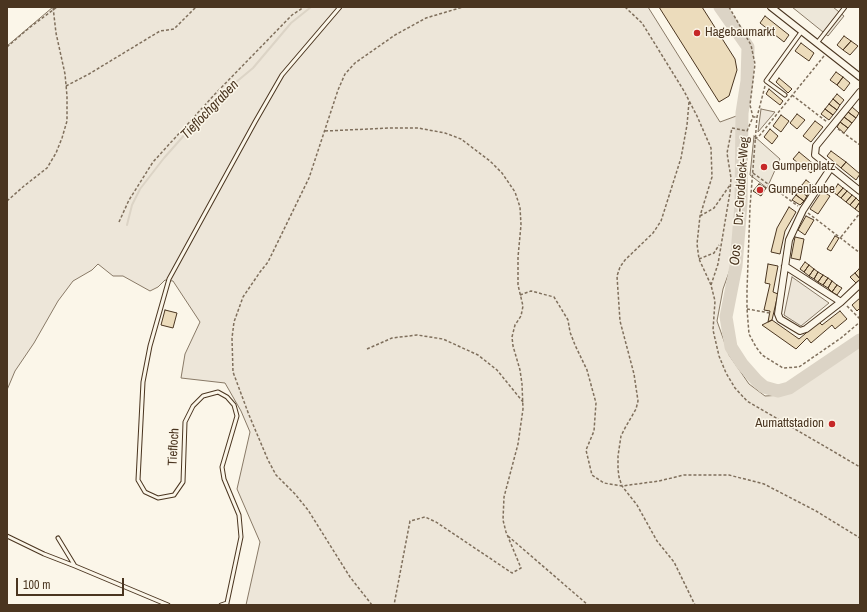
<!DOCTYPE html>
<html>
<head>
<meta charset="utf-8">
<style>
	body { margin:0 }
	#map { position:relative; width:867px; height:612px; overflow:hidden; background:#fbf6e9; font-family:"Archivo Narrow",sans-serif }
	canvas { display:block }
	.frame { position:absolute; inset:0; border:8px solid #4a3520; pointer-events:none }
	.scale { position:absolute; left:16px; top:578px; width:108px; height:18px; box-sizing:border-box; border:2px solid #4a3520; border-top:0; padding-left:5px; font-size:12px; line-height:14px; white-space:nowrap; color:#4a3520; -webkit-text-stroke:3px #fbf6e9; paint-order:stroke }
</style>
</head>
<body>
<div id="map">
<canvas width="867" height="612"></canvas>
<div class="frame"></div>
<div class="scale">100 m</div>
</div>
<script>
const context = document.querySelector('canvas').getContext('2d');
context.lineJoin = 'round';
function paint(path, color) { context.fillStyle = color; context.fill(path, 'evenodd'); }
const poly = rows => new Path2D(rows.map(r => 'M' + r).join(''));
function strokePath(path, color, width, dash) { context.strokeStyle = color; context.lineWidth = width; context.lineCap = dash ? 'butt' : 'round'; context.setLineDash(dash || []); context.stroke(path); }
function label(font, color, halo, rows, align = 'center') {
  context.font = font + ' "Archivo Narrow",sans-serif'; context.lineWidth = 3; context.setLineDash([]); context.textBaseline = 'middle'; context.strokeStyle = halo; context.fillStyle = color; for (const [text, x, y, turn = 0] of rows) {
    context.save(); context.translate(x, y); context.rotate((+turn || 0) * Math.PI / 180); context.textAlign = isNaN(turn) ? turn : align; if (halo) context.strokeText(text, 0, 0); context.fillText(text, 0, 0); context.restore();
  }
}
const green = poly([
	[53,7,648,7,720,122,739,115,737,224,732,264,723,289,717,321,729,355,749,384,765,396,783,395,804,384,860,345,860,605,246,605,260,542,237,489,250,432,241,411,225,383,181,378,185,354,200,322,173,281,165,280,158,287,150,291,123,276,113,276,98,264,92,270,73,281,58,301,34,343,15,371,7,390,7,46,53,7],
	[761,109,775,112,758,132,761,109],
	[792,277,829,303,801,326,784,315,792,277]
]);
paint(green, '#ede6d9');
strokePath(green, '#887966', 1);
const parking = poly([
	[792,7,833,7,844,16,828,36,792,7],
	[754,136,780,159,767,188,750,175,754,136]
]);
paint(parking, '#ede7d9');
strokePath(parking, '#887966', 1);
strokePath(poly([
	[127,225,132,205,140,189,164,158,202,115,223,93,253,68,291,23,311,7]
]), '#dcd4c6', 2);
strokePath(poly([
	[720,7,748,47,747,81,742,113,741,204,736,266,726,317,731,347,742,364,757,381,764,387,778,391,789,388,860,340]
]), '#dcd4c6', 13);
const building = poly([
	[659,7,702,7,735,59,737,70,729,96,719,102,659,7],
	[765,16,789,35,784,42,760,23,765,16],
	[844,36,851,41,843,50,837,45,844,36],
	[851,41,858,46,850,55,843,50,851,41],
	[801,43,814,53,809,61,795,51,801,43],
	[836,72,843,77,837,85,830,80,836,72],
	[843,77,850,83,844,91,837,85,843,77],
	[779,78,792,89,788,93,776,82,779,78],
	[769,89,783,101,780,105,766,94,769,89],
	[837,94,844,100,840,105,833,99,837,94],
	[833,99,840,105,837,110,829,104,833,99],
	[829,104,837,110,833,115,825,109,829,104],
	[852,107,859,113,856,118,848,112,852,107],
	[825,109,833,115,829,120,821,114,825,109],
	[848,112,856,118,852,123,844,117,848,112],
	[797,114,805,120,797,129,790,123,797,114],
	[781,115,789,121,781,132,773,126,781,115],
	[844,117,852,123,848,128,840,122,844,117],
	[815,121,823,127,811,142,803,136,815,121],
	[840,122,848,128,844,133,837,127,840,122],
	[770,129,778,136,772,144,764,137,770,129],
	[831,151,846,162,841,168,827,156,831,151],
	[799,152,816,166,811,173,793,159,799,152],
	[846,162,860,174,856,180,841,168,846,162],
	[806,180,814,186,810,191,802,185,806,180],
	[759,184,766,188,761,196,753,191,759,184],
	[838,184,843,188,837,195,833,192,838,184],
	[802,185,810,191,807,196,799,190,802,185],
	[843,188,847,191,841,198,837,195,843,188],
	[799,190,807,196,804,201,796,195,799,190],
	[822,191,830,196,818,214,810,209,822,191],
	[847,191,852,195,846,202,841,198,847,191],
	[796,195,804,201,800,205,792,200,796,195],
	[852,195,856,198,850,205,846,202,852,195],
	[856,198,860,202,855,209,850,205,856,198],
	[860,202,860,211,859,212,855,209,860,202],
	[789,207,796,212,785,231,780,254,771,252,777,228,789,207],
	[806,216,814,220,805,235,798,230,806,216],
	[835,236,839,238,831,251,827,249,835,236],
	[795,237,804,239,800,260,791,258,795,237],
	[805,262,809,265,804,272,800,269,805,262],
	[768,264,778,266,773,292,778,294,772,320,768,322,770,311,764,310,770,284,765,283,768,264],
	[809,265,814,269,809,276,804,272,809,265],
	[814,269,818,272,814,279,809,276,814,269],
	[859,269,860,270,860,279,855,273,859,269],
	[818,272,823,275,818,282,814,279,818,272],
	[855,273,860,279,860,281,857,284,850,277,855,273],
	[823,275,828,278,823,285,818,282,823,275],
	[828,278,832,281,828,288,823,285,828,278],
	[832,281,837,285,832,292,828,288,832,281],
	[837,285,842,288,837,295,832,292,837,285],
	[860,298,860,308,857,311,852,305,860,298],
	[165,310,177,313,173,328,161,325,165,310],
	[840,311,847,319,835,329,832,325,811,343,807,338,796,349,762,325,772,320,799,339,819,322,822,325,840,311]
]);
paint(building, '#ecdcbc');
strokePath(building, '#4a3520', 1);
const service = poly([
	[817,43,845,7],
	[785,95,766,81,802,31],
	[7,536,44,554,75,566,58,538],
	[75,566,168,605],
	[227,603,241,537,239,515,224,479,222,467,237,416,234,405,227,397,218,392,203,396,193,406,185,422,183,482,174,495,158,498,145,492,138,480,143,382,150,346,169,279,255,122,282,75,340,7],
	[221,605,227,603]
]);
const minor = poly([
	[771,7,860,77],
	[860,92,816,146,815,155,860,191],
	[830,169,803,210,789,240,778,314,780,319,800,331,806,329,841,302,860,284],
	[785,266,841,302]
]);
strokePath(service, '#4a3520', 5);
strokePath(minor, '#4a3520', 8);
strokePath(poly([
	[625,7,642,23,684,91,697,116,711,148,712,177,700,216,697,244,699,259,711,285,715,301,713,330,719,356,726,373,735,388,747,401,860,467],
	[729,7,751,45,755,64,750,105,753,117],
	[7,47,29,28,57,7],
	[66,86,89,74,160,31,174,29,196,7],
	[765,86,757,117,750,207,747,290,747,309,749,334,756,347,762,355,783,368,799,367,841,338,860,322],
	[792,95,827,122],
	[689,102,687,125,681,158,661,221,653,233,625,260,620,267,617,276,620,321,634,374,638,401,636,409,625,428,621,436,618,456,618,469,619,477,622,486,637,505,657,541,674,562,695,605],
	[838,129,860,145],
	[325,131,390,128,418,128,445,133,461,139,490,161,502,173,515,192,520,207,521,225,518,257,518,285,523,306,521,316,515,325,512,337,513,346,520,370,522,384,523,409,518,444,504,497,503,520,506,532,521,568,512,573,436,522,425,517,410,521,394,605],
	[755,139,760,135,824,56],
	[753,173,798,206],
	[7,201,24,186,47,168,56,153,62,138,67,121,67,96,65,74,56,33,53,7],
	[808,213,860,253],
	[700,216,714,208,730,185],
	[119,222,129,200,153,162,215,94,292,15,304,7],
	[841,237,860,213],
	[699,259,714,253,719,245],
	[711,285,718,264,730,192,731,178,727,153,732,128,747,131,753,117,757,117],
	[520,295,531,291,554,297,568,320,570,332,575,345,587,370,596,403,594,431,586,450,592,475,604,483,622,486,659,481,684,475,729,475,764,484,816,511,860,538],
	[847,306,860,319],
	[747,309,770,313],
	[367,349,392,338,417,335,443,339,478,355,497,370,523,402],
	[508,536,588,605],
	[372,605,350,577,308,510,295,494,276,475,268,460,249,415,233,372,232,338,234,322,243,297,260,272,268,262,309,178,338,90,345,74,355,63,395,35,426,18,463,7]
]), '#7f6f5c', 1.5, [3, 2]);
strokePath(service, '#fbf6e9', 3);
strokePath(minor, '#fbf6e9', 6);
for (const [x, y, r, color] of [
	[697,33,4,"#c62828"],
	[764,167,4,"#c62828"],
	[760,190,4,"#c62828"],
	[832,424,4,"#c62828"]
]) { const dot = new Path2D(); dot.arc(x, y, r, 0, 2 * Math.PI); context.fillStyle = color; context.fill(dot); strokePath(dot, '#fbf6e9', 1.5); }
label('13px', '#4a3520', '#fbf6e9', [
	["Hagebaumarkt",705,33],
	["Gumpenplatz",772,167],
	["Gumpenlaube",768,190],
	["Aumattstadion",824,424,"right"]
], 'left');
label('13px', '#4a3520', '#fbf6e9', [
	["Dr.-Groddeck-Weg",742,181,-86],
	["Tiefloch",174,447,-87]
]);
label('italic 14px', '#4a3520', '#fbf6e9', [
	["Tieflochgraben",210,110,-46],
	["Oos",736,255,-85]
]);
</script>
</body>
</html>
